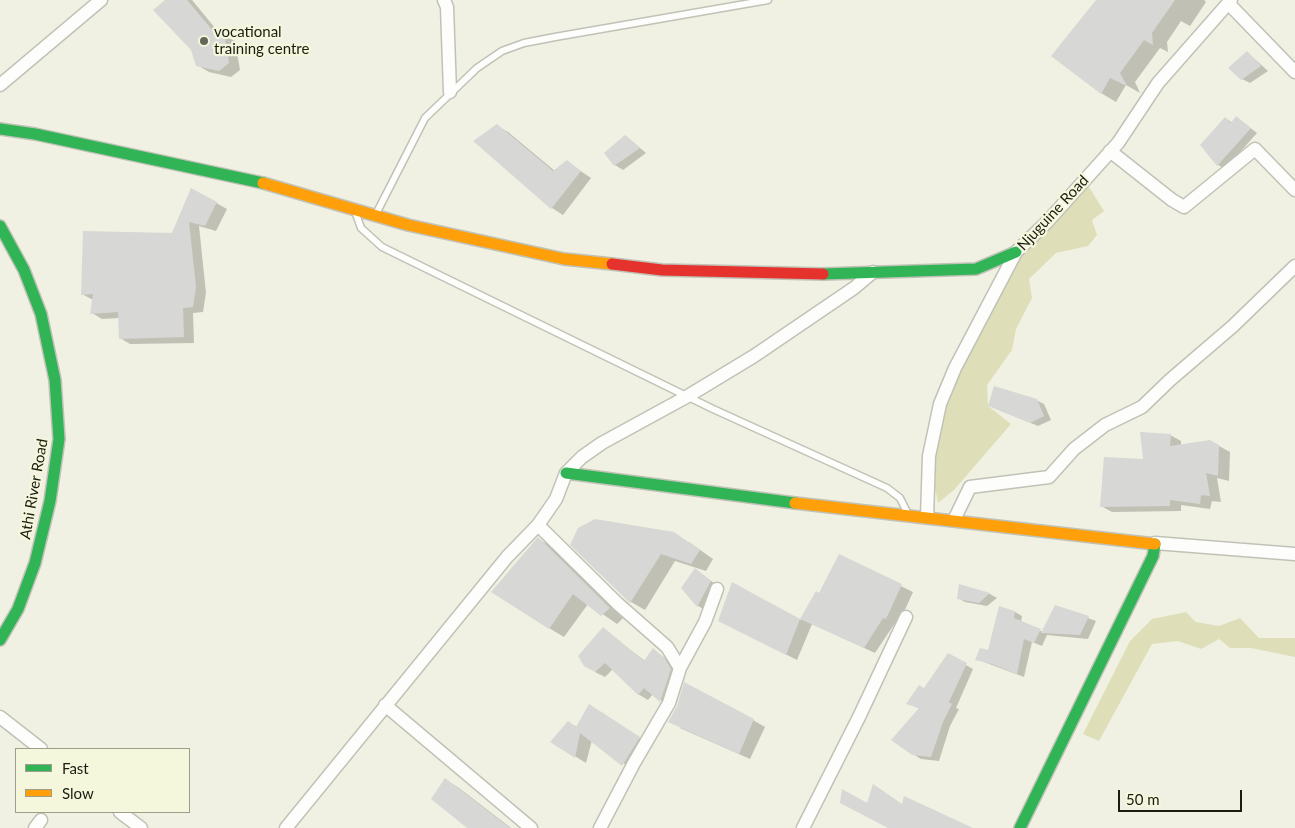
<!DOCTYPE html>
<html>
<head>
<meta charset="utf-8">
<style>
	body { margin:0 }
	#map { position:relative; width:1295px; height:828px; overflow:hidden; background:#f0f1e2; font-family:Lato,sans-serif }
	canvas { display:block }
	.legend { position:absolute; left:15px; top:748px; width:175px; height:65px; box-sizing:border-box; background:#f5f7dc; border:1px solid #9e9f8b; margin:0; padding:6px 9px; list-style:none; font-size:15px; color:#1b1c12 }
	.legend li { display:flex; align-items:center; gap:10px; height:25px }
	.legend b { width:25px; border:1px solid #9e9f8b }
	.scale { position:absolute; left:1118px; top:790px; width:124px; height:22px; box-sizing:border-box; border:2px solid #1b1c12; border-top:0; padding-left:6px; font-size:15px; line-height:18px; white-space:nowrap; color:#1b1c12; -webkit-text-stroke:4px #f5f7dc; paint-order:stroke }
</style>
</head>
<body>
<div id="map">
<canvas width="1295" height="828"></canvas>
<ul class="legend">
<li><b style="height:6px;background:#30b455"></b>Fast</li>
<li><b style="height:6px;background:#ff9f0a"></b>Slow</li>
</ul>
<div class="scale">50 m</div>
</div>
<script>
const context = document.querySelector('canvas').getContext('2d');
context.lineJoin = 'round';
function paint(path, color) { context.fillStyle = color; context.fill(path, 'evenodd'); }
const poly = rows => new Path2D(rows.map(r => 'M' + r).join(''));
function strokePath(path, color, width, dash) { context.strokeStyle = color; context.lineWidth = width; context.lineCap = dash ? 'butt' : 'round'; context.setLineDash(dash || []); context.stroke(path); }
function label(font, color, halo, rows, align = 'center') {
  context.font = font + ' Lato,sans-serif'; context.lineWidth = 4.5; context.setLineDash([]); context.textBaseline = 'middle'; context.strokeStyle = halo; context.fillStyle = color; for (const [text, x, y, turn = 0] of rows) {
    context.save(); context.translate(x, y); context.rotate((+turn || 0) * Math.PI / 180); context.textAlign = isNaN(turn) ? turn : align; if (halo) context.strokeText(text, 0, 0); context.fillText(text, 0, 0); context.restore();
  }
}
paint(poly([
	[1084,179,1104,211,1092,220,1097,235,1088,246,1056,253,1029,279,1032,298,1016,329,1012,350,987,385,988,406,1011,424,954,490,938,503,929,456,940,404,1016,252],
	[1186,612,1196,622,1219,626,1240,618,1259,638,1295,638,1295,657,1251,648,1230,648,1219,639,1201,649,1178,641,1152,644,1099,741,1083,734,1130,641,1152,619]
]), '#dedfb9');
paint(poly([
	[167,0,192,0,220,34,235,41,240,70,231,77,209,72,197,65,192,49],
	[1098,0,1204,0,1206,2,1190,26,1181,21,1167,42,1168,52,1160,48,1135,82,1140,93,1126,85,1116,102,1101,93],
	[1248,53,1268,71,1250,83,1242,79],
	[1236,117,1257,133,1225,169,1218,165,1202,145,1225,118,1233,123],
	[497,126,508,132,555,171,567,162,591,178,563,215,552,208,475,141],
	[626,136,646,153,623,170,615,165,606,154],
	[191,189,227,209,216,231,199,226,206,293,203,312,193,313,194,343,130,344,120,338,119,318,102,319,92,313,93,300,82,294,172,234],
	[1036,400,1044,404,1051,420,1038,426,997,409],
	[1170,435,1181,441,1181,446,1210,441,1230,452,1229,481,1217,478,1221,502,1212,501,1210,509,1181,505,1181,511,1112,512,1101,506],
	[538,539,553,547,624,617,617,624,588,604,564,637,549,628],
	[689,542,713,559,706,571,675,561,645,610,631,602,572,545],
	[839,556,913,592,898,625,895,623,875,653,812,624,797,660,731,627,733,584,801,620,816,593,820,595],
	[695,569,718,586,705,610,698,606,682,588],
	[960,586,990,594,997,598,987,606,965,602,958,598],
	[1055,606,1096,621,1088,639,1047,635,1042,646,1032,642,1024,677,976,659,989,651,1000,608,1015,612,1022,616,1021,622,1043,632],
	[603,629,645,661,654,650,675,666,670,707,653,694,648,700,638,694,613,669,605,677,595,672],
	[948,655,973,669,956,708,959,709,950,726,939,761,921,759,913,754,920,709,908,703,925,690],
	[678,706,753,720,765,727,750,759,680,728],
	[601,712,650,745,634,771,592,740,586,763,552,742,568,722,577,727],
	[446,780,459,788,511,828,469,828]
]), '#0003');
paint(poly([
	[165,0,187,0,214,32,224,33,229,63,219,71,196,66,191,50,153,10],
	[1096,0,1175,0,1152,33,1153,45,1144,40,1120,73,1127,86,1110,78,1101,94,1051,56],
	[1247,51,1261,66,1241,80,1228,68],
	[1236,116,1251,128,1217,166,1200,145,1225,117,1231,123],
	[497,124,553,171,567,160,581,171,551,209,473,141],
	[625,135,640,148,614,166,604,153],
	[191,188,217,202,205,226,189,222,196,287,193,307,183,308,184,337,119,339,118,312,90,314,93,294,81,295,83,231,172,233],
	[994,386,1037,399,1044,416,1030,423,988,406],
	[1140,432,1171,434,1170,446,1210,440,1219,445,1218,476,1206,473,1210,496,1201,495,1200,504,1170,500,1170,506,1100,507,1104,457,1143,459],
	[595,519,674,532,700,550,691,564,661,554,630,603,570,545,578,528],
	[538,537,610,608,601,616,573,594,549,629,491,592],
	[839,554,902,584,886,619,883,618,864,648,800,619,816,591,819,593],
	[695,568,711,581,697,607,681,588],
	[732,582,800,619,786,655,718,621],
	[959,584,990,593,979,603,957,599],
	[1055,605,1089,616,1080,635,1041,633],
	[999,606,1015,611,1014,618,1041,629,1034,643,1024,639,1017,674,992,664,975,660,980,648,988,650],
	[603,627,644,661,653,648,665,659,671,669,660,702,644,688,638,695,605,663,595,672,584,666,578,656],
	[948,653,967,663,949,702,952,704,943,722,931,757,912,755,891,740,919,708,906,704,919,685,924,688],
	[684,682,754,719,739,754,668,722,677,706],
	[589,704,640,737,622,766,580,733,575,758,550,742,568,721,576,727],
	[445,778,510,828,467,828,431,799],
	[873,784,902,804,904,796,973,828,888,828,840,803,842,789,867,803]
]), '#d7d7d5');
const lane = poly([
	[356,214,361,228,382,247,713,409,887,488,900,498,907,512],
	[376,214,425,118,477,68,502,51,524,43,555,37,768,0]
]);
const street = poly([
	[444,0,447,7,450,92],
	[1228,3,1295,72],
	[0,85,101,0],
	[1110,151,1172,200,1184,207,1255,149,1295,190],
	[927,517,929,456,940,404,955,368,1016,252,1047,222,1118,143,1158,83,1231,0],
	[954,520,970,487,1049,477,1074,449,1105,425,1142,407,1170,380,1233,326,1295,266],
	[538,525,618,604,667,647,680,668,669,703,634,763,600,828],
	[1155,543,1295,554],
	[680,668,705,622,717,589],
	[385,705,531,828],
	[0,717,41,749],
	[120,812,141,828],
	[35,828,41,820],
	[286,828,507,557,538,525,556,499,566,473,582,457,602,443,688,396,754,356,854,288,873,272],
	[803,828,859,717,906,617]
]);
const fast = poly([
	[0,129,35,134,263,183],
	[0,226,24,270,41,314,55,380,59,439,50,501,35,563,18,609,0,640],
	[823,274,976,269,1016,252],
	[566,473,795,503],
	[1020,828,1153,556,1155,544]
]);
const slow = poly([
	[263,183,408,225,564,259,612,264],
	[795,503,1155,544]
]);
const jam = poly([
	[612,264,662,270,823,274]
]);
strokePath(lane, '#c1c2b7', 9);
strokePath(street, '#c1c2b7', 15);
strokePath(fast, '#c1c2b7', 14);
strokePath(slow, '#c1c2b7', 14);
strokePath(jam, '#c1c2b7', 14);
strokePath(lane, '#fdfdfb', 6);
strokePath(street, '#fdfdfb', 12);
strokePath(fast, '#30b455', 11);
strokePath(slow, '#ff9f0a', 11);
strokePath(jam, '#e5322d', 11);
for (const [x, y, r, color] of [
	[204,41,5,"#66675b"]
]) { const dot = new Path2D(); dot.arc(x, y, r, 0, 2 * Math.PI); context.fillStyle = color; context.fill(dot); strokePath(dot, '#f5f7dc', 2); }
label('15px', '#1b1c12', '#f5f7dc', [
	["vocational",214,32],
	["training centre",214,49]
], 'left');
label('15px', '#1b1c12', '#f5f7dc', [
	["Njuguine Road",1053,213,-47],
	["Athi River Road",34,489,-80]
]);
</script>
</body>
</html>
